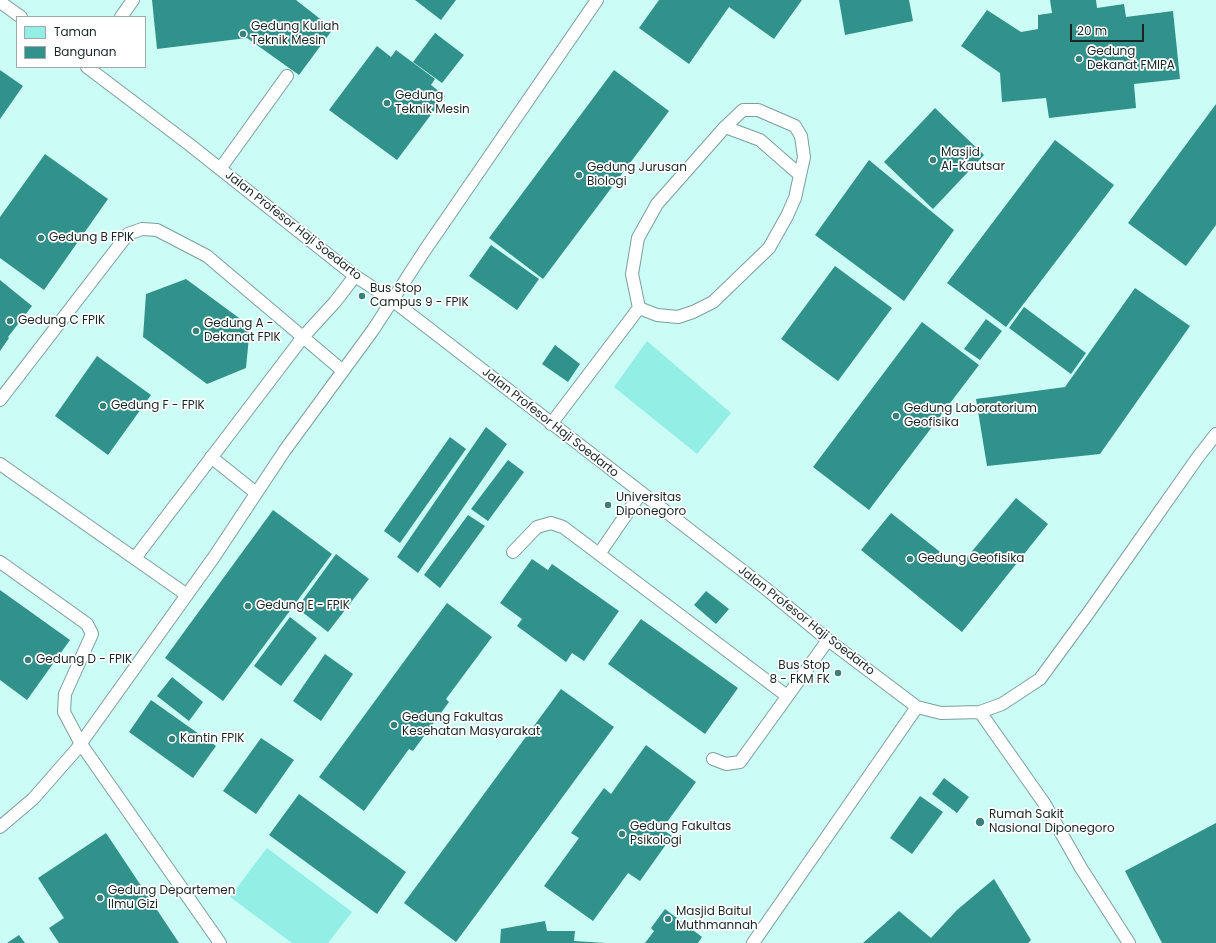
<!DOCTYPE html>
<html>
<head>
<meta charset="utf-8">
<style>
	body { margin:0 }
	#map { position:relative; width:1216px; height:943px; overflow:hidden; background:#e7fefb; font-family:Poppins,sans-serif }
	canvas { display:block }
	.legend { position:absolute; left:16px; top:16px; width:130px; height:52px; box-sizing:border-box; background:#fff; border:1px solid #a3a9a8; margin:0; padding:5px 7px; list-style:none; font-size:12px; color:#182725 }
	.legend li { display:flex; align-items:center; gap:8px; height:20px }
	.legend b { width:20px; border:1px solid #a3a9a8 }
	.scale { position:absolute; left:1070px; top:24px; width:74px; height:18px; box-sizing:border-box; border:2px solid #182725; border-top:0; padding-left:5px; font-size:12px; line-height:14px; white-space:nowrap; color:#182725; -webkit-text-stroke:3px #fff; paint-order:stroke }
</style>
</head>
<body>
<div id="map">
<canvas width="1216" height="943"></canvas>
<ul class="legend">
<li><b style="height:11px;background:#93eee5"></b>Taman</li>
<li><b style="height:11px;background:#30928a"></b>Bangunan</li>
</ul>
<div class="scale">20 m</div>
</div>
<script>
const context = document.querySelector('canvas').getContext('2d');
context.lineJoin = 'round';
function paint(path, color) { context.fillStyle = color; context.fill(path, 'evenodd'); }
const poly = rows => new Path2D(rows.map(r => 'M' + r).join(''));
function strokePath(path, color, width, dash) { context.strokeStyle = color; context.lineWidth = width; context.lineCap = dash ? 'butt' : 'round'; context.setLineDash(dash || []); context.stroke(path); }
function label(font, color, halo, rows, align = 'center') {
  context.font = font + ' Poppins,sans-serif'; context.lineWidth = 3.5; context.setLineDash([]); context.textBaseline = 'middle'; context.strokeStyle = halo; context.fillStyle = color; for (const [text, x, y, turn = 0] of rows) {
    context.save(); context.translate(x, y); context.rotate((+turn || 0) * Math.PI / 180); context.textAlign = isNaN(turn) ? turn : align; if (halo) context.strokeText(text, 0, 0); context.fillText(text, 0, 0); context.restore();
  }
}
paint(poly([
	[0,0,1216,0,1216,943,0,943],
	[17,17,145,17,145,67,17,67]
]), '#ccfcf6');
paint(poly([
	[647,341,731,413,697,454,614,387],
	[267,848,352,912,328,943,292,943,230,897]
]), '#93eee5');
paint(poly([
	[152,0,296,0,333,29,299,75,247,38,157,49],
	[415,0,456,0,441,20],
	[659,0,802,0,774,39,729,7,689,64,639,28],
	[839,0,909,0,913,21,845,35],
	[1050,0,1096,0,1097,8,1124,4,1126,17,1173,11,1180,79,1134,84,1136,108,1049,118,1046,98,1002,102,1000,73,961,46,987,10,1021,32,1038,29,1038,15,1052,13],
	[435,33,464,55,442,83,413,62],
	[377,46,391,57,396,50,435,79,431,85,445,96,397,160,329,110],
	[0,70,23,86,0,119],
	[614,70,669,111,543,279,489,238],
	[1216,104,1216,225,1186,266,1128,223],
	[935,108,984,155,933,209,884,162],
	[1055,140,1114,185,1006,327,947,283],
	[45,154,108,199,44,290,0,258,0,217],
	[869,160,954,230,904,301,815,235],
	[491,245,539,279,517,310,469,276],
	[835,266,892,308,838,381,781,339],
	[186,279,250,326,246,368,207,384,143,337,146,294],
	[0,280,32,306,8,337,9,338,0,351],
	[1135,288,1190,326,1100,454,987,466,976,399,1065,387],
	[1024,307,1086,353,1071,374,1009,328],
	[986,319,1002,331,980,360,964,349],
	[922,322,979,365,869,510,813,467],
	[555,345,580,364,568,382,542,364],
	[97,356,151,395,108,455,55,416],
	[486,427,507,444,418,573,397,557],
	[450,437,466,449,400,543,384,531],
	[508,460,524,472,488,521,471,509],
	[1016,498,1048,524,962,632,861,550,891,513,959,567],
	[273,510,332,554,223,701,165,658],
	[468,515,485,526,440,588,424,575],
	[336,554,369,579,328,632,297,608],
	[532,559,548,570,552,564,619,611,584,661,572,653,566,662,517,626,522,619,500,603],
	[0,590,70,640,27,700,0,680],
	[706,591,729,609,716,624,694,605],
	[447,603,492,637,446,699,449,702,413,751,409,749,364,811,319,777],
	[290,617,317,638,281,686,254,666],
	[641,619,738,688,705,734,608,664],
	[325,654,353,674,321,721,293,701],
	[172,677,203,702,189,721,157,696],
	[561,689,614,727,456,942,404,903],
	[151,700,216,746,193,778,129,732],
	[261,738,294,760,256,814,223,791],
	[646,745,696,782,662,829,672,836,640,881,628,873,593,921,544,886,579,838,571,833,604,788,611,794],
	[944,778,969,797,957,813,932,794],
	[299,794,406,872,377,914,269,835],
	[920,796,943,812,912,854,890,838],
	[1216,823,1216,943,1162,943,1125,871],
	[106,833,179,943,59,943,49,928,64,918,38,878],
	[994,879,1031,940,1028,943,863,943,899,911,931,938,957,910],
	[665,909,702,937,698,943,645,943,654,931,651,928],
	[545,921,547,931,575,931,574,941,606,943,500,943,501,929],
	[19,935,25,943,7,943]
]), '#30928a');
const lane = poly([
	[0,2,21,17],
	[121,17,133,0],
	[87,67,190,145,355,276,392,300,765,588,828,640,917,707,941,713,980,712,1002,704,1040,679,1089,612,1198,457,1216,434],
	[220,169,287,76],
	[639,308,657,315,678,317,693,312,713,302,769,248,787,216,795,198,804,157,801,136,795,126,758,110,743,110,725,127],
	[0,400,128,234,142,229,157,230,207,256,343,371],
	[551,424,639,308,632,274,638,238,657,204,725,127,760,140,800,175],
	[211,457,256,493],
	[0,464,187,595],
	[641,493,599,554,787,696],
	[513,552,537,527,551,523,563,527,599,554],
	[135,558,303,337,335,302,355,276],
	[0,562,87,624,92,634,65,694,64,712,81,744,220,943],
	[980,712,1044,803,1081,868,1129,943],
	[713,759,726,764,740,762,828,640],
	[0,827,33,799,76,750,214,557,285,450,373,330,425,250,597,0],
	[753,943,917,707]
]);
strokePath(lane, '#7b9f9b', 14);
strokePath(lane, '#fff', 12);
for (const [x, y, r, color] of [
	[243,34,4,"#39807a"],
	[1079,59,4,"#39807a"],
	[387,103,4,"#39807a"],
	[933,160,4,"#39807a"],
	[579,175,4,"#39807a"],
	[41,238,4,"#39807a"],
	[362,296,4,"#39807a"],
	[10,321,4,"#39807a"],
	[196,331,4,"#39807a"],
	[103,406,4,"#39807a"],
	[896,416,4,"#39807a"],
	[608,505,4,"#39807a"],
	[910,559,4,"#39807a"],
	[248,606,4,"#39807a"],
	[28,660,4,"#39807a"],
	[838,673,4,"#39807a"],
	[394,725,4,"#39807a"],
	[172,739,4,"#39807a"],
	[980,822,5,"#39807a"],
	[622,834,4,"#39807a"],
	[100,898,4,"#39807a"],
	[668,919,4,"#39807a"]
]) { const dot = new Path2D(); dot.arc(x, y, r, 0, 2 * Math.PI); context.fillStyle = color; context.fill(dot); strokePath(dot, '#fff', 1.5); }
label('12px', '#182725', '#fff', [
	["Gedung Kuliah",251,27],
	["Teknik Mesin",251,41],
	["Gedung",1087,52],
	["Dekanat FMIPA",1087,66],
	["Gedung",395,96],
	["Teknik Mesin",395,110],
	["Masjid",941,153],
	["Al-Kautsar",941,167],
	["Gedung Jurusan",587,168],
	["Biologi",587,182],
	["Gedung B FPIK",49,238],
	["Bus Stop",370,289],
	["Campus 9 - FPIK",370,303],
	["Gedung C FPIK",18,321],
	["Gedung A -",204,324],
	["Dekanat FPIK",204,338],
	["Gedung F - FPIK",111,406],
	["Gedung Laboratorium",904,409],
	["Geofisika",904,423],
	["Universitas",616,498],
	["Diponegoro",616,512],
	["Gedung Geofisika",918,559],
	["Gedung E - FPIK",256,606],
	["Gedung D - FPIK",36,660],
	["Bus Stop",830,666,"right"],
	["8 - FKM FK",830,680,"right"],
	["Gedung Fakultas",402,718],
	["Kesehatan Masyarakat",402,732],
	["Kantin FPIK",180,739],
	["Rumah Sakit",989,815],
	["Nasional Diponegoro",989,829],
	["Gedung Fakultas",630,827],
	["Psikologi",630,841],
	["Gedung Departemen",108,891],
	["Ilmu Gizi",108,905],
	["Masjid Baitul",676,912],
	["Muthmannah",676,926]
], 'left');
label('12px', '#182725', '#fff', [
	["Jalan Profesor Haji Soedarto",293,226,38],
	["Jalan Profesor Haji Soedarto",550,423,38],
	["Jalan Profesor Haji Soedarto",806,621,38]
]);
</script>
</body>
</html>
